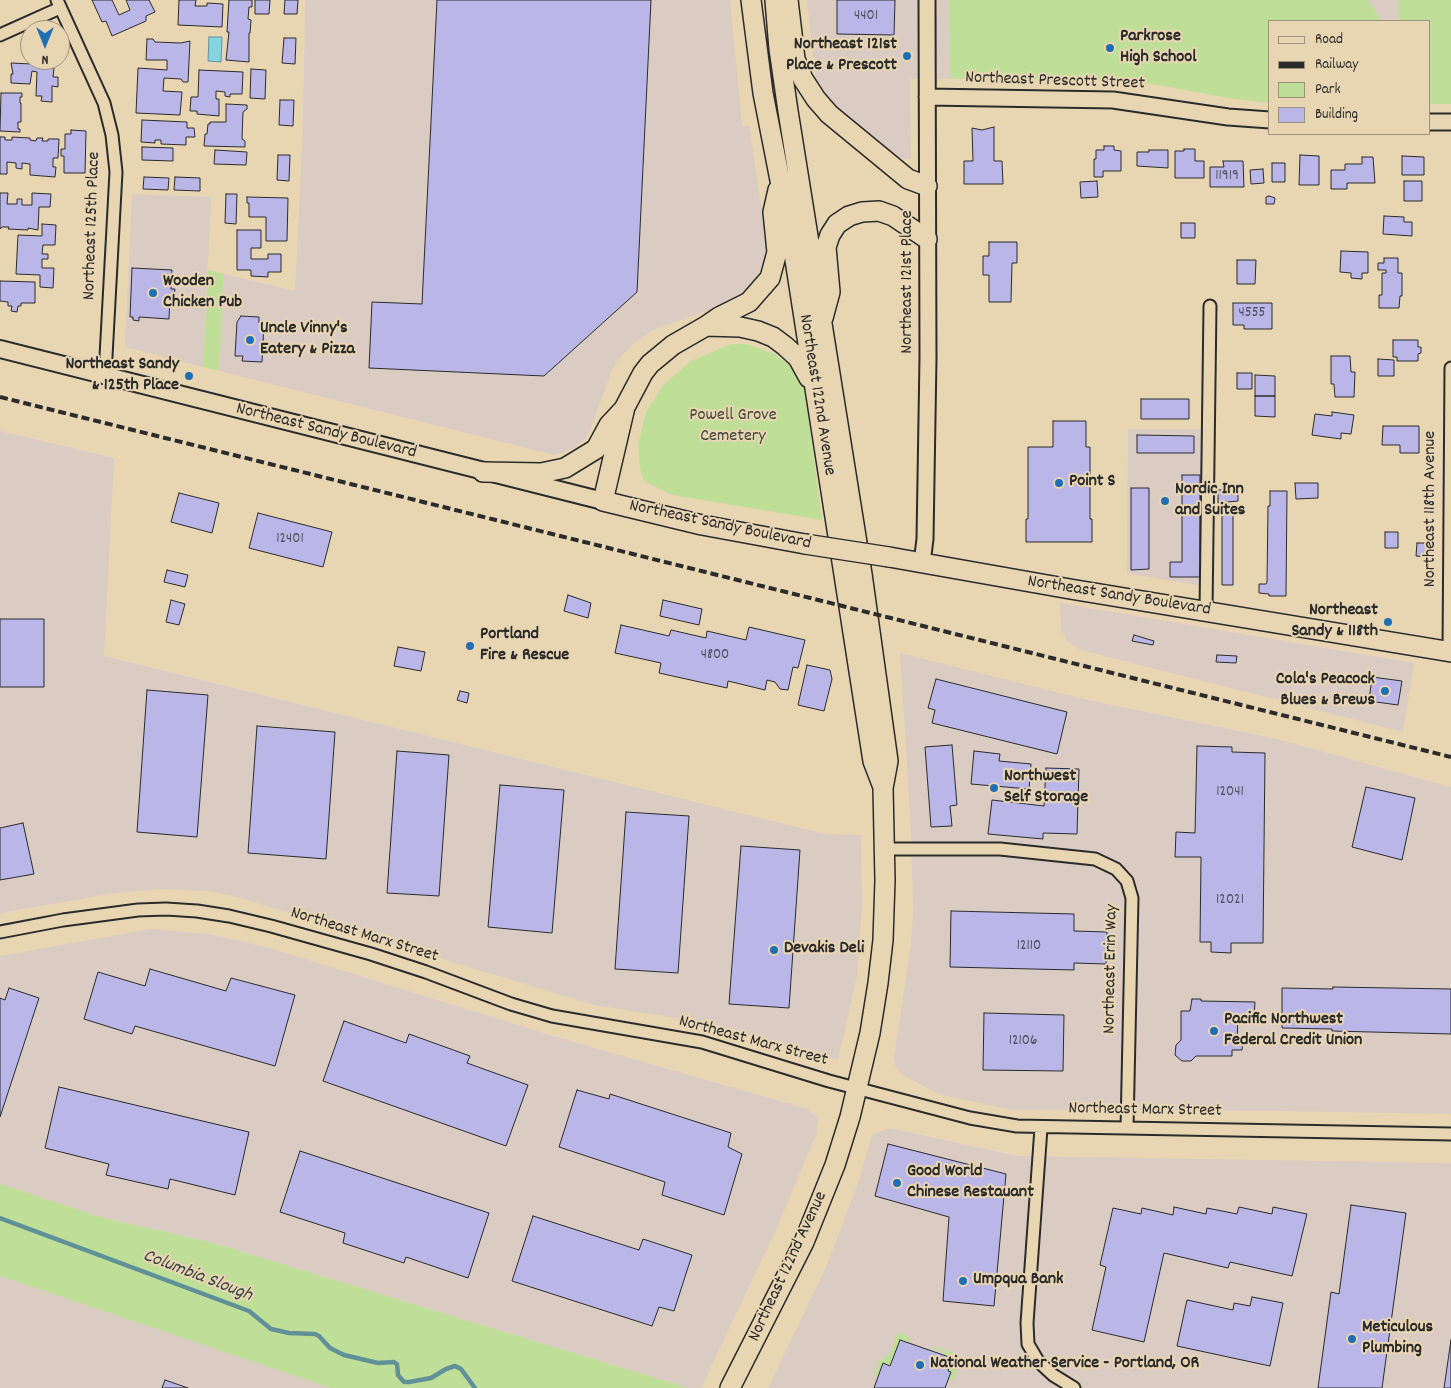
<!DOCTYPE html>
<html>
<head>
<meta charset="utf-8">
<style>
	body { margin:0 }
	#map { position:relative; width:1451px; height:1388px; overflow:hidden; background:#e8d6b3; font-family:Dekko,sans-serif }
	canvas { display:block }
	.legend { position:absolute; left:1268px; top:20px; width:162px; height:115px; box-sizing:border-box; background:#e8d6b3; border:1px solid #9c927d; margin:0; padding:6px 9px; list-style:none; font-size:15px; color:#2b2b2b }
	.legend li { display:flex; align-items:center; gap:10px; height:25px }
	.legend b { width:25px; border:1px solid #9c927d }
	.north { position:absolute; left:20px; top:20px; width:50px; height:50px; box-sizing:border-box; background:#e8d6b3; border:1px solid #9c927d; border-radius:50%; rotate:180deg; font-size:14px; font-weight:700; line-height:20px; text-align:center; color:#2b2b2b }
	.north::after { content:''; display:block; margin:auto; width:18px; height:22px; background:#1f6fb2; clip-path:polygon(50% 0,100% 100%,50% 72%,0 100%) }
</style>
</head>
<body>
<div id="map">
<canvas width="1451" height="1388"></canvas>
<ul class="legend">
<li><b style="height:6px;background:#e8d6b3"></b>Road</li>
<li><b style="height:6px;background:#2b2b2b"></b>Railway</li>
<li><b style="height:14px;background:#bfdf98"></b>Park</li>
<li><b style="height:14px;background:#bab6e7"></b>Building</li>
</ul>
<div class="north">N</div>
</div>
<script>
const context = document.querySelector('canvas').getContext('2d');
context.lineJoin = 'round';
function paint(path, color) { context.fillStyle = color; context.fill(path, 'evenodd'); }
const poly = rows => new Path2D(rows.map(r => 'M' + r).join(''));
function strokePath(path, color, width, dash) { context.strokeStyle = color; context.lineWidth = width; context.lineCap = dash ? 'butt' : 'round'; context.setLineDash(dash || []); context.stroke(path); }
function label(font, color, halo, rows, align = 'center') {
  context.font = font + ' Dekko,sans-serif'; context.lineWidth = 4; context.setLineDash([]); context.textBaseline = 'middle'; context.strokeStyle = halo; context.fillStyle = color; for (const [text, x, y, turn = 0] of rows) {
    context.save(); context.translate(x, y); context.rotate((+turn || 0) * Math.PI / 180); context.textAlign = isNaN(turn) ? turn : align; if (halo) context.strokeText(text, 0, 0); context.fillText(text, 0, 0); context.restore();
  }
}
paint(poly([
	[305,0,730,0,742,126,749,126,765,230,767,231,768,241,764,263,755,281,740,297,721,306,655,329,635,342,618,360,612,370,588,436,575,448,554,455,219,371,224,274,295,291,303,129],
	[807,0,1451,0,1451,103,1430,103,1430,21,1270,21,1121,77,910,79,911,159,897,158,838,111,816,84],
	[132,194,211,197,203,367,125,347],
	[1128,429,1203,429,1202,586,1127,573],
	[0,431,114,458,104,656,825,834,861,835,862,905,857,976,838,1060,694,1021,594,1005,240,898,208,891,158,889,116,893,0,913],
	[1060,603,1414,663,1403,732,1081,650,1068,642,1061,630],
	[900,653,1088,700,1277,739,1451,787,1451,1114,1274,1111,1012,1110,938,1094,900,1073,895,1065,894,1057,911,945,913,912,911,830],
	[150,929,208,934,270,948,553,1036,808,1109,818,1119,816,1135,775,1232,701,1388,688,1388,213,1243,100,1217,0,1184,0,956],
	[890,1128,1017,1156,1451,1163,1451,1388,768,1388,826,1267,857,1186,872,1135],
	[0,1276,236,1355,331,1388,0,1388]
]), '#daccc3');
paint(poly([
	[949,0,1368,0,1381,21,1270,21,1270,103,1228,98,1141,82,1114,80,954,79,950,75],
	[1399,0,1451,0,1451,104,1430,104,1430,21,1399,21],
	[208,270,224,274,219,371,203,367],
	[731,344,747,344,775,354,789,365,804,384,822,520,672,495,644,481,640,469,638,444,646,412,663,385,691,361],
	[0,1184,100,1217,213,1243,688,1388,331,1388,0,1276],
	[898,1332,910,1337,908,1343,900,1340,890,1366,883,1364,878,1376,874,1374,880,1361,890,1353],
	[934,1346,958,1355,960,1361,953,1381,948,1379,951,1372,948,1371,943,1355,944,1352,933,1348]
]), '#bfdf98');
const water = poly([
	[209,37,222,37,221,62,208,61,209,37]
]);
paint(water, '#85d5e1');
strokePath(water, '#619198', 1);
strokePath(poly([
	[0,1218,249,1311,271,1329,289,1333,315,1334,319,1336,330,1348,344,1355,378,1363,394,1362,397,1364,398,1375,404,1382,409,1382,431,1378,446,1369,455,1366,461,1369,475,1388]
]), '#619198', 4.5);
const building = poly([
	[92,0,112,0,119,15,130,10,126,0,149,0,155,12,146,16,146,21,112,36,106,21,102,22,92,0],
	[179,0,196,0,195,6,207,6,207,3,223,4,222,27,178,25,179,0],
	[229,0,252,0,252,7,249,7,248,19,251,20,250,33,249,33,249,62,226,60,229,32,227,32,229,0],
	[255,0,270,0,269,14,255,14,255,0],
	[285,0,298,0,297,14,284,14,285,0],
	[437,0,651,0,637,292,544,376,369,368,372,302,422,304,437,0],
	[837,0,895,0,894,35,837,34,837,0],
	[284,38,296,38,295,64,282,63,284,38],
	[147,39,153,39,155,42,181,43,190,41,188,82,183,82,181,79,164,78,163,91,182,92,180,115,136,113,138,68,167,70,167,60,146,60,147,39],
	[33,60,54,60,52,60,52,68,54,68,53,77,58,77,58,87,52,86,52,102,41,101,42,96,36,96,37,72,32,71,30,84,11,83,11,74,13,74,11,63,32,64,33,60],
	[251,69,266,70,265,99,250,98,251,69],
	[199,70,243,72,242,94,230,94,230,97,225,96,225,92,216,91,216,99,219,99,219,116,197,114,197,111,190,111,191,97,198,97,199,70],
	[1,93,22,93,22,97,20,97,20,103,21,103,21,122,18,122,18,129,20,129,20,132,0,131,1,93],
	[280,100,294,100,293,126,279,125,280,100],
	[226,104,247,105,247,109,243,112,242,139,245,141,245,147,204,146,205,134,207,134,208,124,210,124,210,122,226,122,226,104],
	[142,120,187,122,187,128,194,128,195,137,186,137,186,145,161,144,161,140,155,140,155,143,141,142,142,120],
	[994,127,994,161,1002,161,1003,184,964,184,964,161,973,161,972,128,982,130,994,127],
	[71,130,86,131,85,173,64,173,64,156,61,156,61,149,65,149,65,134,71,134,71,130],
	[0,137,5,137,5,140,12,140,12,137,30,138,30,140,36,141,37,138,43,138,42,141,48,141,48,139,59,139,58,158,53,158,53,167,56,167,55,177,30,175,30,164,22,163,22,169,16,168,16,163,7,162,7,174,0,174,0,137],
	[1104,146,1114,146,1114,150,1121,151,1121,171,1103,171,1103,177,1094,177,1094,159,1096,159,1096,150,1104,150,1104,146],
	[142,147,173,148,173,161,142,160,142,147],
	[1184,149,1195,149,1195,161,1204,161,1204,178,1175,178,1175,151,1184,151,1184,149],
	[215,150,247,152,246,165,214,164,215,150],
	[1149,150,1168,150,1168,168,1137,166,1137,152,1149,152,1149,150],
	[278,155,290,155,289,181,277,180,278,155],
	[1300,155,1319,156,1319,185,1299,185,1300,155],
	[1402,156,1424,157,1424,175,1402,175,1402,156],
	[1362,157,1373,157,1375,183,1347,183,1347,189,1331,189,1331,170,1345,170,1345,164,1362,164,1362,157],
	[1223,161,1243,161,1244,187,1210,187,1210,167,1224,167,1223,161],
	[1272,163,1285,163,1285,182,1272,182,1272,163],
	[1263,169,1264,183,1251,184,1250,170,1263,169],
	[144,177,169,178,168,190,143,189,144,177],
	[175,177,200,178,200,191,174,190,175,177],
	[1097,181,1098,197,1081,198,1080,182,1097,181],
	[1404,181,1422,181,1422,201,1404,201,1404,181],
	[0,193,8,193,7,204,17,204,17,199,22,199,22,205,32,205,32,193,51,194,50,207,39,207,38,230,28,228,28,230,8,229,9,227,2,227,0,229,0,193],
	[226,194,237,194,236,224,225,223,226,194],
	[1269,196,1275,198,1274,204,1266,204,1266,197,1269,196],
	[247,197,288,198,287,241,266,241,266,217,249,217,249,203,247,203,247,197],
	[1384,216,1404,217,1404,222,1412,222,1412,236,1383,234,1384,216],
	[1181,223,1195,223,1195,238,1181,238,1181,223],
	[42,224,56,225,55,245,43,245,42,254,48,254,48,259,42,259,42,268,54,268,53,288,40,287,40,275,16,274,18,235,42,236,42,224],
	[237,230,261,230,261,248,251,248,251,259,268,259,268,254,281,254,281,272,268,272,268,277,251,276,251,270,237,270,237,230],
	[989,242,1017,242,1017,263,1012,263,1011,302,989,302,989,275,983,275,983,256,989,256,989,242],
	[1341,251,1368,252,1368,273,1362,273,1362,279,1351,278,1351,273,1340,272,1341,251],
	[1384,258,1398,258,1398,273,1402,273,1402,296,1400,296,1399,308,1379,308,1379,295,1382,295,1382,273,1386,273,1386,270,1378,270,1378,263,1384,263,1384,258],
	[1237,260,1256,260,1255,284,1237,284,1237,260],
	[132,268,172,270,171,289,175,289,174,296,170,296,169,319,139,317,139,321,133,320,133,317,130,317,132,268],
	[0,281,35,282,35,303,21,303,21,306,18,306,17,312,11,311,12,306,8,306,8,302,0,301,0,281],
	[1233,303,1272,303,1272,329,1244,329,1244,325,1233,325,1233,303],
	[241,316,259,317,259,323,264,323,262,362,242,361,243,356,235,356,237,322,241,316],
	[1393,340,1418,340,1418,347,1421,347,1421,353,1418,354,1418,361,1397,361,1397,357,1393,357,1393,340],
	[1331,356,1350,356,1351,372,1355,372,1354,397,1335,397,1334,384,1331,384,1331,356],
	[1378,359,1394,360,1394,376,1378,376,1378,359],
	[1237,373,1252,373,1252,389,1237,389,1237,373],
	[1255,375,1275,376,1275,396,1255,396,1255,375],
	[1255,396,1275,396,1275,417,1255,416,1255,396],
	[1141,399,1189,399,1189,419,1141,419,1141,399],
	[1332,412,1354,415,1351,434,1341,433,1341,439,1312,435,1315,414,1332,416,1332,412],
	[1053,421,1086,421,1086,447,1090,447,1090,519,1092,519,1092,542,1026,542,1026,519,1028,519,1028,447,1053,447,1053,421],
	[1383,426,1419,426,1419,453,1400,453,1400,445,1382,445,1383,426],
	[1137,435,1194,436,1194,453,1137,453,1137,435],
	[1182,475,1200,475,1200,577,1170,577,1170,562,1182,562,1182,475],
	[1295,483,1318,483,1318,498,1296,499,1295,483],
	[1131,488,1149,488,1149,569,1131,570,1131,488],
	[1218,490,1236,490,1238,491,1238,501,1218,503,1218,490],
	[1270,491,1287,491,1286,596,1269,596,1269,594,1259,593,1259,584,1266,584,1267,582,1268,506,1270,506,1270,491],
	[179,493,219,503,212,533,171,522,179,493],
	[1222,505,1233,505,1233,585,1222,585,1222,505],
	[258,513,332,532,323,567,249,548,258,513],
	[1385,532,1398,532,1398,548,1385,548,1385,532],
	[1417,543,1430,543,1430,557,1416,556,1417,543],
	[167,570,188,575,185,587,164,582,167,570],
	[568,595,591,603,588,618,564,611,568,595],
	[171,600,185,604,179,625,166,622,171,600],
	[663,600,702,609,699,625,660,616,663,600],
	[0,619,44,619,44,687,0,687,0,619],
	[621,625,669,636,671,630,706,638,707,631,746,640,749,627,805,640,798,668,793,667,788,690,780,689,775,682,767,680,765,690,728,681,727,688,659,673,661,663,615,653,621,625],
	[1134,635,1154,641,1153,645,1132,641,1134,635],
	[398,647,425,652,421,671,394,666,398,647],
	[1217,655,1237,656,1236,663,1216,662,1217,655],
	[807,665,830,670,832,679,824,711,798,705,807,665],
	[1372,677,1402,681,1398,705,1369,701,1372,677],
	[936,679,1067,712,1057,754,932,723,935,710,928,708,936,679],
	[147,690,208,695,197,837,137,832,147,690],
	[460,691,469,693,467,703,457,700,460,691],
	[257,726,335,732,326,859,248,853,257,726],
	[952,745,957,805,950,806,952,826,931,827,925,747,952,745],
	[1197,746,1232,747,1232,752,1265,753,1263,943,1231,943,1231,953,1211,952,1211,942,1200,942,1201,857,1175,857,1176,832,1195,833,1197,746],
	[397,751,449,755,439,896,387,893,397,751],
	[974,751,1000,754,999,761,1031,764,1029,789,971,784,974,751],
	[1046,768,1079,769,1077,834,1043,833,1043,839,988,834,992,800,1044,806,1046,768],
	[500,785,564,790,552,933,488,927,500,785],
	[1366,787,1415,798,1402,860,1352,847,1366,787],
	[626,812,689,816,678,973,615,969,626,812],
	[23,823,34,874,0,880,0,828,23,823],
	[741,846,800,850,789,1008,729,1004,741,846],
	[951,911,1074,914,1074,931,1107,932,1106,964,1074,963,1074,970,950,967,951,911],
	[150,969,226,991,231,978,295,995,275,1066,135,1026,132,1034,84,1019,98,972,145,986,150,969],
	[1333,987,1451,989,1451,1034,1332,1031,1332,1029,1282,1028,1282,988,1333,989,1333,987],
	[9,988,39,998,0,1117,0,998,5,1000,9,988],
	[1192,999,1201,999,1201,1001,1255,1002,1254,1018,1238,1018,1237,1040,1243,1041,1242,1050,1232,1050,1232,1056,1196,1056,1191,1061,1182,1061,1175,1055,1176,1045,1181,1040,1181,1011,1190,1011,1192,999],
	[984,1013,1064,1015,1063,1071,983,1070,984,1013],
	[344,1021,406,1043,409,1034,470,1056,467,1063,528,1085,506,1146,323,1081,344,1021],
	[59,1087,249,1132,235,1195,170,1179,168,1189,106,1175,109,1164,45,1148,59,1087],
	[577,1090,609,1099,610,1094,731,1133,728,1147,742,1154,724,1215,662,1195,665,1182,559,1147,577,1090],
	[888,1144,1006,1174,994,1306,943,1301,949,1217,875,1196,888,1144],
	[300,1151,489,1213,468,1278,406,1257,404,1263,343,1243,345,1233,280,1212,300,1151],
	[1351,1205,1406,1213,1382,1388,1318,1388,1331,1292,1339,1294,1351,1205],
	[1174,1207,1206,1214,1207,1208,1237,1214,1239,1207,1272,1214,1273,1207,1307,1214,1292,1276,1230,1262,1228,1268,1164,1253,1144,1342,1092,1330,1106,1267,1100,1265,1113,1208,1141,1214,1142,1208,1173,1215,1174,1207],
	[533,1216,639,1250,643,1239,692,1255,674,1311,659,1307,652,1326,512,1281,533,1216],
	[1252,1297,1283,1303,1270,1366,1177,1346,1187,1300,1233,1310,1234,1303,1250,1306,1252,1297],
	[900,1340,952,1358,948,1371,951,1372,945,1388,874,1388,883,1363,890,1366,900,1340],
	[1451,1340,1451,1388,1444,1388,1451,1340],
	[165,1380,188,1388,162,1388,165,1380]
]);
paint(building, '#bab6e7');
strokePath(building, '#2b2b2b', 1);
const minor = poly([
	[57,0,104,103,112,135,116,172,105,375],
	[0,35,60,8],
	[1206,611,1210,306],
	[1449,651,1451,368],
	[886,849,1000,849,1095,859,1116,869,1127,881,1132,898,1127,1128],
	[0,932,63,920,138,910,166,909,197,911,229,916,271,926,371,954,426,972,511,1004,552,1016,702,1042,829,1081,970,1118,1017,1126,1451,1134],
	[1041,1128,1027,1323,1028,1344,1038,1361,1053,1375,1074,1388]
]);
const tertiary = poly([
	[927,97,1113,100,1228,117,1270,120],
	[1430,122,1451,122],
	[922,563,925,539,928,358,927,0]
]);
const secondary = poly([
	[0,349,603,501]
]);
const primary = poly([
	[751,0,763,93,793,247,873,761,883,787],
	[788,0,795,59,803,79,816,99,829,114,908,179,927,186],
	[778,190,773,212,777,252,770,278,749,302,719,317,706,326,673,345,650,364,643,373,625,407,603,501,702,525,805,544],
	[823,318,830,292,826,247,830,235,837,224,849,216,862,212,879,211,893,216,927,239],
	[706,326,740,327,758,331,773,337,785,346,798,358,809,378],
	[483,472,541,473,565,468,596,449,609,425,623,410],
	[889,557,1070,589,1451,652],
	[730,1388,804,1242,835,1165,850,1117,870,1033,878,983,883,940,885,880,883,788,888,761,862,574,788,111,779,49,775,0]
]);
strokePath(minor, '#2b2b2b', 15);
strokePath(tertiary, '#2b2b2b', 19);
strokePath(secondary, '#2b2b2b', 20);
strokePath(primary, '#2b2b2b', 22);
strokePath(minor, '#e8d6b3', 11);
strokePath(tertiary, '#e8d6b3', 15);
strokePath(secondary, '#e8d6b3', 16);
strokePath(primary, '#e8d6b3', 19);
strokePath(poly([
	[0,397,1451,757]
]), '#2b2b2b', 4, [8, 4]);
const primaryBridge = poly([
	[805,544,889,557]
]);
strokePath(primaryBridge, '#2b2b2b', 22, []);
strokePath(primaryBridge, '#e8d6b3', 19);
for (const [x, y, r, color] of [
	[1110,48,5,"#1f6fb2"],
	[907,56,5,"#1f6fb2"],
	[153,293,5,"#1f6fb2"],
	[250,340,5,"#1f6fb2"],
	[189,376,5,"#1f6fb2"],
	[1059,483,5,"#1f6fb2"],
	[1165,501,5,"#1f6fb2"],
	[1388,622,5,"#1f6fb2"],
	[470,646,5,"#1f6fb2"],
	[1385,691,5,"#1f6fb2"],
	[994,788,5,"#1f6fb2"],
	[774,950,5,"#1f6fb2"],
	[1214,1031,5,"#1f6fb2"],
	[897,1183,5,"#1f6fb2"],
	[963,1281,5,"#1f6fb2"],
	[1352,1339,5,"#1f6fb2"],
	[920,1365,5,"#1f6fb2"]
]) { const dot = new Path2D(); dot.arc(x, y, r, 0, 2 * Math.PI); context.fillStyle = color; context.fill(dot); strokePath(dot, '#e8d6b3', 2); }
label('15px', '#4f4e5a', null, [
	["4401",866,17],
	["11919",1227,177],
	["4555",1252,314],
	["12401",290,540],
	["4800",715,656],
	["12041",1230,793],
	["12021",1230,901],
	["12110",1029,947],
	["12106",1023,1042]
]);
label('bold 18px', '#2b2b2b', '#e8d6b3', [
	["Parkrose",1120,38],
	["High School",1120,59],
	["Northeast 121st",897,46,"right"],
	["Place & Prescott",897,67,"right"],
	["Wooden",163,283],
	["Chicken Pub",163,304],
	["Uncle Vinny's",260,330],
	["Eatery & Pizza",260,351],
	["Northeast Sandy",179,366,"right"],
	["& 125th Place",179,387,"right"],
	["Point S",1069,483],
	["Nordic Inn",1175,491],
	["and Suites",1175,512],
	["Northeast",1378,612,"right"],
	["Sandy & 118th",1378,633,"right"],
	["Portland",480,636],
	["Fire & Rescue",480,657],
	["Cola's Peacock",1375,681,"right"],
	["Blues & Brews",1375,702,"right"],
	["Northwest",1004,778],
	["Self Storage",1004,799],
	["Devakis Deli",784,950],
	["Pacific Northwest",1224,1021],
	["Federal Credit Union",1224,1042],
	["Good World",907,1173],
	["Chinese Restauant",907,1194],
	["Umpqua Bank",973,1281],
	["Meticulous",1362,1329],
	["Plumbing",1362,1350],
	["National Weather Service - Portland, OR",930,1365]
], 'left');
label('18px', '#2b2b2b', '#e8d6b3', [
	["Northeast Prescott Street",1055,82,2],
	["Northeast 125th Place",93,226,-88],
	["Northeast 121st Place",909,282,-90],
	["Northeast 122nd Avenue",816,395,81],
	["Northeast Sandy Boulevard",326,432,14],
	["Northeast 118th Avenue",1432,509,-90],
	["Northeast Sandy Boulevard",720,526,12],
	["Northeast Sandy Boulevard",1119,597,9],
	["Northeast Marx Street",364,936,17],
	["Northeast Erin Way",1112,969,-89],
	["Northeast Marx Street",753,1042,15],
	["Northeast Marx Street",1145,1111,1],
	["Northeast 122nd Avenue",789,1267,-65]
]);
label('18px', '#41463b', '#e8d6b3', [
	["Powell Grove",733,417],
	["Cemetery",733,438]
]);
label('italic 19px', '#384446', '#e8d6b3', [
	["Columbia Slough",197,1277,21]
]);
</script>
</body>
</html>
